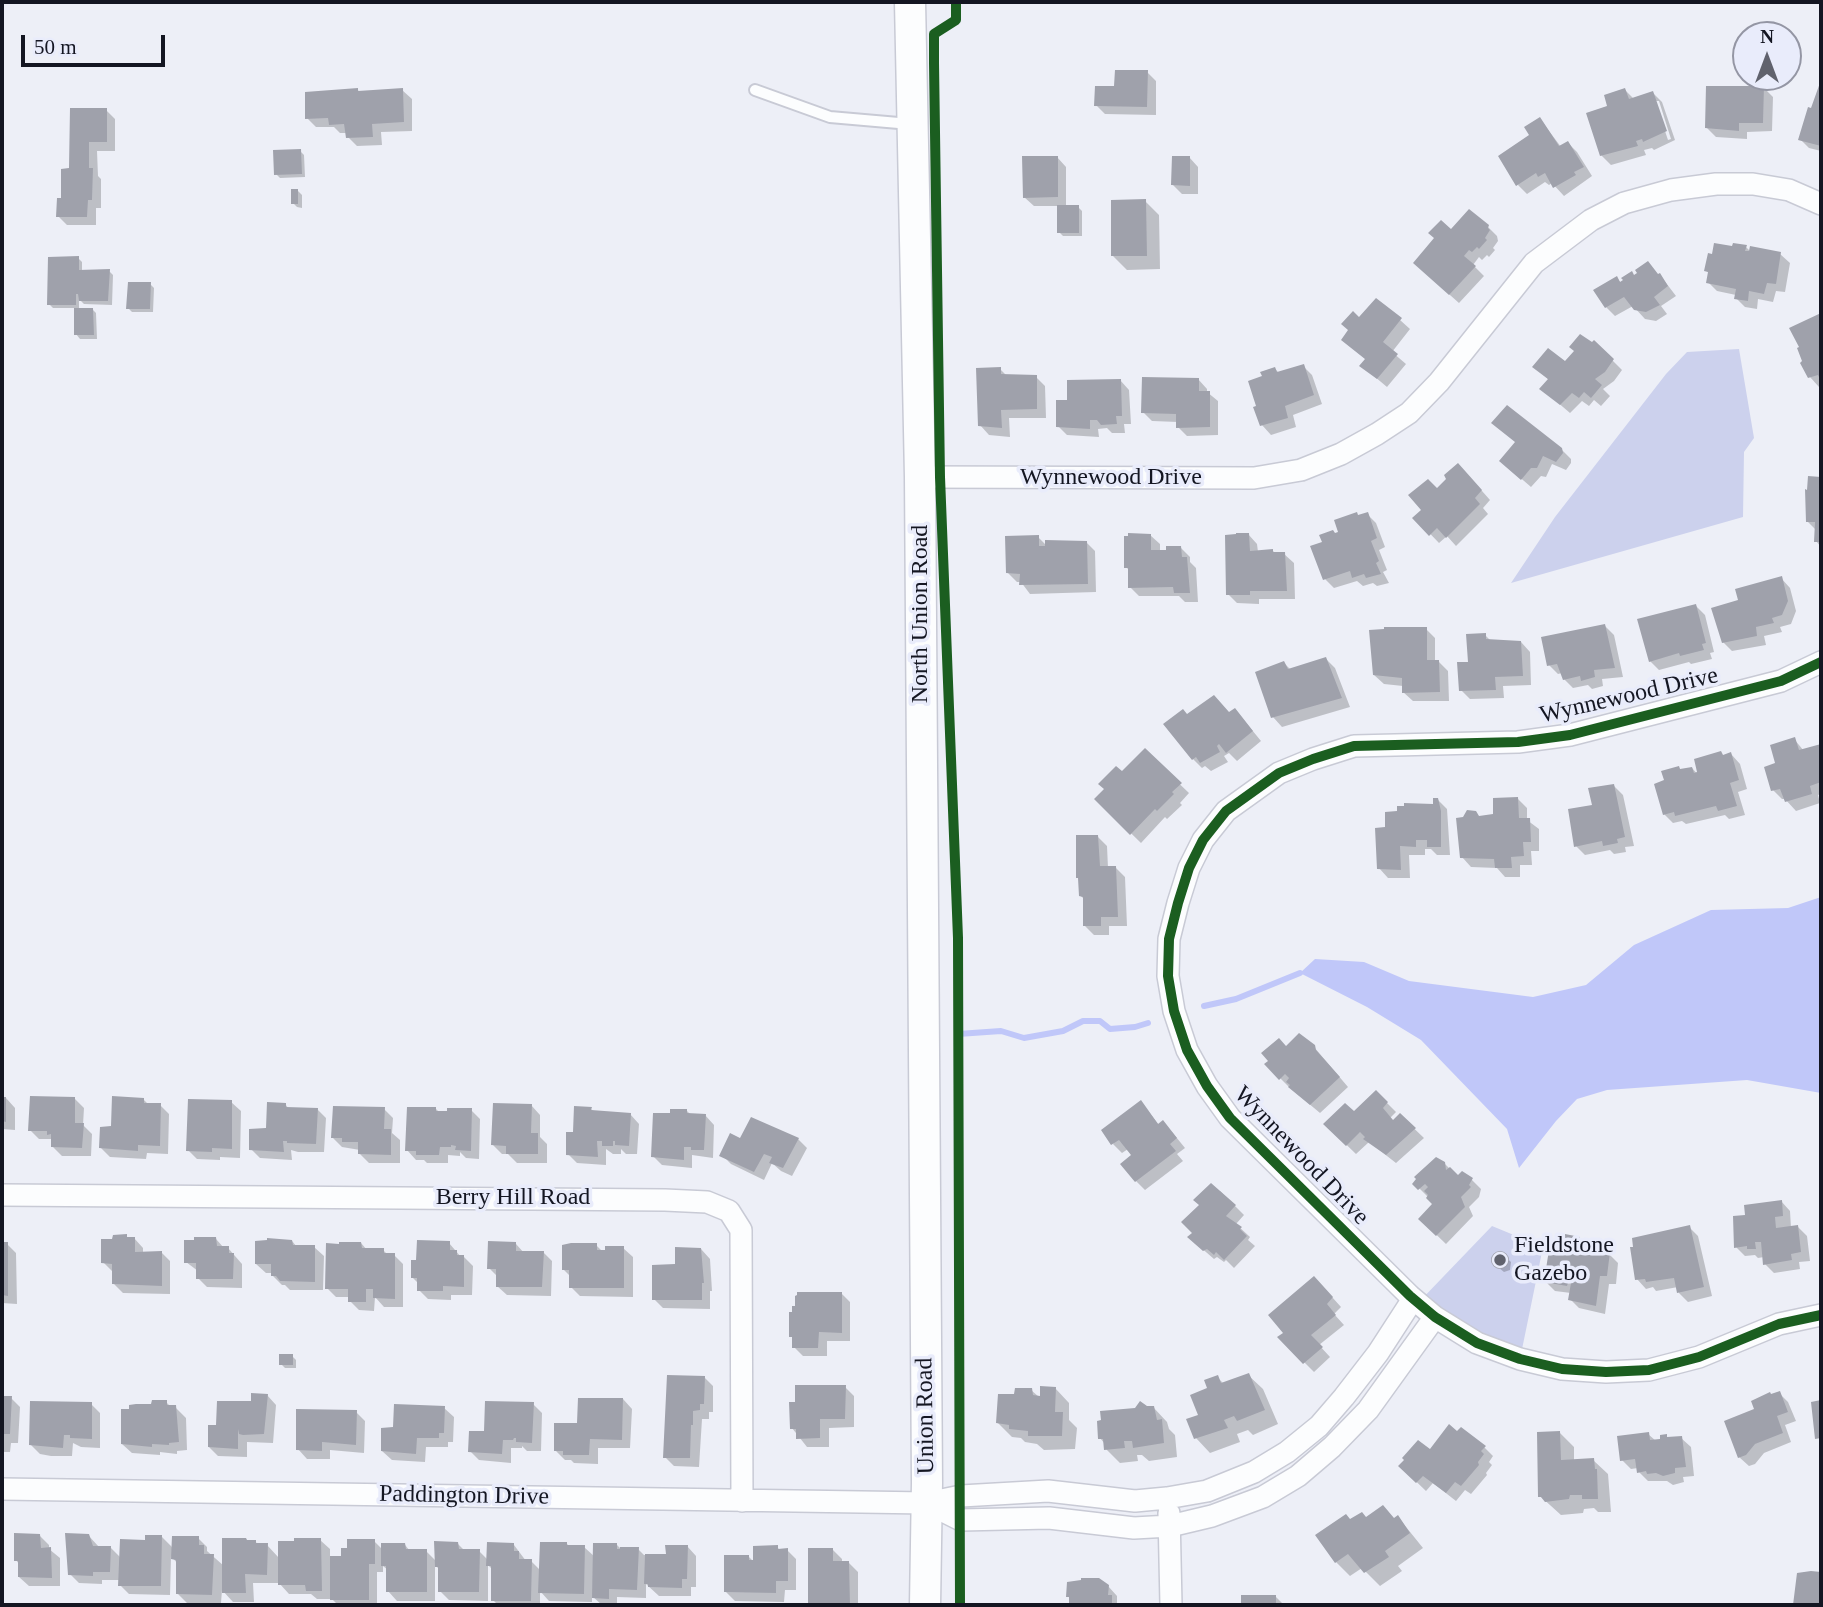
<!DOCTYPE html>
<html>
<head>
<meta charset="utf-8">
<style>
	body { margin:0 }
	#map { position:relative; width:1823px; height:1607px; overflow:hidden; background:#edeff7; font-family:"Times New Roman",serif }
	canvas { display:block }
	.frame { position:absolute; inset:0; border:4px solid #141622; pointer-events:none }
	.north { position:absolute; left:1732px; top:21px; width:70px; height:70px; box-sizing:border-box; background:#e9ecfb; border:2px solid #9496a4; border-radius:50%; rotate:0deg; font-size:19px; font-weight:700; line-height:28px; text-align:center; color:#141622 }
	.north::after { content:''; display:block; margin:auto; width:24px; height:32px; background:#60626d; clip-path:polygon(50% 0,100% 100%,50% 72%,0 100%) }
	.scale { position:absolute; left:21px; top:35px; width:144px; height:32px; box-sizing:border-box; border:4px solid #141622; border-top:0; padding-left:9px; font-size:21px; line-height:24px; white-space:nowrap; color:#141622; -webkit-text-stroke:5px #e9ecfb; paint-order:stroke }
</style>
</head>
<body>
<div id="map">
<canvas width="1823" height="1607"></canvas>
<div class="frame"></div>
<div class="north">N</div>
<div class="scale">50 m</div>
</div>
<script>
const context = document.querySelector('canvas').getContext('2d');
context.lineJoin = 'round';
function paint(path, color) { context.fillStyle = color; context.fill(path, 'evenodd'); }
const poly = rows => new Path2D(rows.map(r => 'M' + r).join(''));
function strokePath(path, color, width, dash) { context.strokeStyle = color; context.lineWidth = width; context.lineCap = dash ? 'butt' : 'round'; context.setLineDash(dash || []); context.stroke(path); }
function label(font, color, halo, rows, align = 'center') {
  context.font = font + ' "Times New Roman",serif'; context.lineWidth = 7; context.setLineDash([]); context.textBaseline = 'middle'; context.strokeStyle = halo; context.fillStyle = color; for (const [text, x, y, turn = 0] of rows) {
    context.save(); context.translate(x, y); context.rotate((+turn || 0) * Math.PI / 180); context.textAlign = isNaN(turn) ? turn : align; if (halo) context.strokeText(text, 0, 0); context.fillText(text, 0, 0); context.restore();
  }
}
paint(poly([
	[1739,349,1754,438,1744,452,1743,517,1511,583,1555,517,1666,374,1687,352],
	[1492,1226,1543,1247,1520,1359,1418,1303]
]), '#ccd1ed');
paint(poly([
	[1821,897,1821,1093,1747,1080,1607,1090,1577,1099,1556,1121,1519,1168,1507,1129,1421,1040,1367,1007,1300,973,1315,959,1364,962,1409,981,1533,997,1586,985,1634,945,1711,910,1788,908]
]), '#c0c7f9');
paint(poly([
	[1147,72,1156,81,1156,115,1105,114,1096,105,1116,88],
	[1821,84,1821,151,1809,148,1800,139],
	[1764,88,1773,97,1772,131,1747,132,1747,139,1716,137,1707,128],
	[358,90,360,93,402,90,412,99,412,131,381,132,382,145,357,146,348,137,347,133,340,133,334,127,316,127,307,118],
	[1625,90,1634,99,1653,93,1662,102,1675,140,1654,150,1652,148,1644,150,1646,155,1611,165,1601,155],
	[1655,101,1659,101,1671,139,1668,140],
	[106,110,115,119,115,151,97,151,98,176,101,179,101,208,96,208,96,225,67,225,58,216,70,170],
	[1540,119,1561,147,1568,143,1577,152,1592,176,1564,196,1552,183,1549,185,1545,182,1527,194,1518,185,1532,136],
	[300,151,304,155,305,177,280,178,276,174],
	[1057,157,1066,167,1066,207,1078,207,1082,211,1082,236,1063,236,1059,232,1059,206,1034,206,1024,197],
	[1189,157,1198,167,1198,194,1182,194,1173,185],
	[298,191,302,195,302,208,297,207,293,203],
	[1145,201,1159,215,1160,269,1127,270,1113,256],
	[1488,227,1497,236,1498,241,1493,248,1495,250,1489,257,1487,255,1482,260,1479,257,1473,265,1484,276,1459,303,1424,272],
	[1746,247,1751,252,1780,254,1790,263,1785,292,1776,291,1773,302,1758,299,1757,309,1745,307,1736,298,1736,295,1717,291,1708,282,1709,273,1706,270,1734,248],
	[78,258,82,262,82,271,109,271,113,275,112,305,84,304,79,299,79,309,92,309,96,313,97,339,80,339,76,334,75,308,53,308,49,304],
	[1660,275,1676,296,1661,306,1667,314,1656,321,1645,319,1633,306,1615,316,1606,307,1617,278,1621,283,1635,276],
	[150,284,154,288,153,312,132,312,128,308],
	[1821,315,1821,386,1819,387,1810,377,1801,347,1792,329],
	[1359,319,1400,320,1410,329,1392,352,1406,364,1387,387,1362,366,1367,360,1352,348],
	[1594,342,1622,370,1614,381,1603,389,1610,396,1601,406,1594,400,1589,406,1582,401,1570,413,1542,389,1549,380,1534,367,1565,363,1576,351],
	[1303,366,1312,375,1322,404,1293,415,1296,427,1271,435,1262,425,1258,408,1265,378,1275,369,1279,373],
	[1000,369,1007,376,1036,377,1045,386,1046,418,1009,418,1010,437,989,435,980,425],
	[1198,379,1207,389,1207,392,1218,401,1218,435,1187,436,1178,427,1178,422,1152,421,1143,412],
	[1120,380,1129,390,1131,424,1124,424,1125,433,1112,433,1107,428,1098,429,1099,437,1067,435,1058,426,1069,402],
	[1561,449,1571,459,1571,463,1566,470,1552,464,1546,477,1541,476,1531,487,1501,461],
	[1467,474,1490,500,1483,508,1488,514,1456,546,1447,536,1439,543,1415,518,1424,511,1437,490],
	[1809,478,1821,479,1821,547,1816,541,1816,530,1808,522],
	[1367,514,1376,523,1385,547,1379,550,1387,570,1383,572,1389,583,1377,586,1373,583,1363,586,1357,581,1334,588,1325,579,1324,544,1359,517],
	[1248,534,1257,544,1258,552,1272,550,1276,554,1284,554,1294,563,1295,599,1259,599,1259,604,1237,603,1228,594],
	[1150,535,1160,544,1160,551,1181,548,1190,557,1190,562,1196,568,1198,602,1185,602,1179,596,1139,596,1130,587,1130,571,1126,567],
	[1038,537,1047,546,1086,542,1095,551,1096,592,1030,594,1021,582,1017,582,1008,573],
	[1781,578,1790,588,1796,611,1791,624,1780,627,1782,632,1764,636,1766,645,1732,651,1723,642,1741,602],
	[1696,606,1705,615,1714,652,1710,653,1712,659,1691,664,1689,662,1659,670,1650,661],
	[1605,626,1614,635,1623,677,1602,679,1603,686,1592,689,1588,685,1573,688,1564,679,1562,673,1558,674,1549,665],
	[1426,629,1435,638,1435,662,1439,662,1448,671,1449,701,1413,701,1403,692,1403,686,1384,684,1374,675],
	[1485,635,1491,641,1521,642,1530,652,1531,685,1503,686,1504,698,1470,699,1461,690,1470,663],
	[1326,659,1335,668,1350,707,1282,727,1273,717,1284,663,1291,670],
	[1229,714,1243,719,1261,741,1237,761,1229,753,1224,756,1228,762,1211,771,1205,766,1202,768,1193,759,1187,716],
	[1794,739,1804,751,1821,746,1821,794,1818,795,1820,803,1796,811,1785,799,1782,799,1773,790,1778,764],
	[1145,751,1189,793,1180,803,1182,805,1167,819,1165,817,1141,843,1096,799],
	[1731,754,1740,764,1747,789,1738,792,1745,815,1729,819,1725,815,1686,824,1682,821,1673,823,1664,814,1666,781,1679,768,1682,771,1692,768,1700,777,1724,757],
	[1614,786,1623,795,1634,846,1625,847,1626,852,1614,854,1610,850,1585,855,1576,846],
	[1518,799,1527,808,1527,820,1539,829,1539,851,1531,851,1532,865,1520,865,1520,877,1505,877,1497,868,1471,867,1462,857,1480,817,1495,816],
	[1438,800,1447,809,1450,855,1437,855,1431,849,1425,849,1425,855,1409,855,1410,878,1388,878,1379,868,1387,829,1399,813,1435,806],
	[1098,837,1107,846,1108,868,1116,868,1125,877,1127,926,1109,926,1109,935,1094,935,1085,926,1085,900,1081,896],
	[1285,1047,1314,1047,1348,1087,1320,1113,1289,1087,1266,1064],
	[1376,1092,1396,1112,1390,1118,1394,1122,1400,1115,1424,1138,1396,1163,1369,1142,1356,1154,1325,1124,1354,1113],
	[2,1098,6,1098,15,1108,15,1130,2,1129],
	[75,1099,84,1108,83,1125,92,1134,91,1156,62,1156,53,1147,53,1139,39,1139,30,1130],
	[143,1099,149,1105,160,1105,169,1114,168,1154,147,1153,146,1159,110,1157,101,1148,112,1128],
	[231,1102,241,1111,240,1158,220,1157,220,1160,197,1159,188,1150],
	[1141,1102,1159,1125,1172,1132,1185,1148,1177,1154,1183,1161,1145,1190,1136,1181,1134,1155,1128,1149,1122,1153,1113,1144],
	[285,1104,289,1109,317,1109,326,1118,324,1152,298,1152,291,1150,292,1160,260,1158,251,1149,268,1130],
	[531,1105,540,1115,540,1137,547,1144,547,1163,517,1163,508,1154,502,1154,493,1145],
	[384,1109,393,1118,392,1133,400,1140,400,1163,369,1163,360,1154,360,1150,342,1147,333,1138],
	[436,1109,440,1113,471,1110,480,1119,479,1159,466,1158,460,1152,460,1156,448,1155,448,1163,427,1163,424,1160,416,1160,407,1150],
	[591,1109,595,1112,630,1114,639,1124,637,1154,626,1154,621,1149,621,1154,613,1154,606,1149,606,1165,577,1163,568,1154,575,1133],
	[687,1111,691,1115,705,1115,714,1125,713,1158,692,1155,692,1168,662,1165,653,1156,672,1115],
	[798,1139,807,1148,792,1176,781,1171,772,1163,764,1180,731,1164,722,1155,741,1140],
	[1444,1163,1458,1177,1471,1179,1481,1189,1479,1197,1469,1207,1473,1216,1446,1244,1420,1219,1435,1204,1415,1184],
	[1220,1191,1244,1215,1236,1224,1250,1237,1248,1240,1255,1246,1234,1268,1226,1260,1224,1262,1217,1257,1214,1259,1199,1246],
	[1781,1201,1790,1211,1791,1228,1798,1227,1807,1236,1810,1261,1799,1262,1800,1269,1774,1273,1765,1264,1764,1257,1758,1258,1755,1255,1745,1256,1736,1247,1747,1217],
	[1689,1227,1698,1236,1712,1296,1688,1302,1679,1293,1678,1287,1656,1291,1653,1287,1646,1289,1637,1279],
	[128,1238,134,1238,143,1248,143,1253,161,1252,170,1261,170,1294,123,1293,114,1284,112,1271,103,1262],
	[1580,1238,1589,1247,1609,1254,1618,1263,1616,1284,1609,1284,1605,1314,1579,1308,1570,1299,1571,1293,1555,1291,1546,1282,1565,1247],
	[216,1239,224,1248,228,1248,242,1264,242,1288,207,1287,198,1278,198,1271,186,1262],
	[292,1241,297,1247,314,1247,324,1256,323,1290,290,1290,285,1285,282,1285,273,1276,273,1273,266,1273,256,1264],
	[361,1243,367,1250,383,1250,388,1255,394,1255,403,1264,403,1307,384,1307,375,1297,374,1311,359,1310,350,1301,350,1297,336,1297,327,1288],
	[449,1243,461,1257,464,1257,473,1266,472,1295,451,1295,451,1300,428,1299,419,1290,419,1284,412,1277],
	[2,1244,7,1244,16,1253,17,1304,2,1303],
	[516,1244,525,1254,543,1252,552,1261,551,1296,507,1295,497,1286,498,1277,489,1268],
	[596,1245,603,1252,623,1248,633,1257,633,1297,580,1296,571,1287,571,1277,563,1269],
	[701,1249,710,1259,712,1291,710,1291,710,1309,663,1308,654,1299],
	[1498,1254,1502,1254,1511,1262,1510,1270,1504,1272,1493,1263,1493,1259],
	[1323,1287,1341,1307,1334,1314,1344,1325,1319,1345,1330,1357,1314,1372,1280,1338],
	[841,1293,850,1302,850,1341,827,1341,827,1356,803,1356,794,1347,794,1339,791,1336],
	[292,1356,296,1360,296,1368,285,1368,281,1364],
	[1248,1375,1263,1389,1278,1424,1253,1435,1248,1430,1237,1434,1240,1442,1210,1453,1196,1438,1209,1389,1217,1377,1224,1384],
	[704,1377,713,1386,713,1412,709,1412,709,1419,702,1419,699,1467,674,1466,665,1457],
	[845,1387,854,1396,854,1427,829,1428,829,1447,807,1447,792,1428],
	[1055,1388,1069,1403,1069,1420,1077,1428,1075,1449,1044,1450,1037,1444,1025,1442,1021,1438,1012,1437,998,1423,1016,1396,1031,1390,1039,1397],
	[1779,1393,1788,1402,1796,1421,1785,1425,1791,1442,1764,1453,1755,1464,1749,1466,1739,1457,1756,1410],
	[267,1395,276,1405,273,1443,247,1442,247,1457,218,1456,209,1447,218,1427],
	[11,1398,20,1407,18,1443,11,1443,10,1452,2,1452,2,1399],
	[623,1399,632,1409,630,1448,598,1448,598,1464,574,1463,571,1460,565,1460,556,1451,578,1425],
	[166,1402,171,1407,175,1407,186,1418,187,1450,177,1451,177,1454,160,1452,160,1455,132,1453,122,1444],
	[91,1404,100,1413,100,1448,81,1447,73,1443,72,1456,51,1456,40,1454,31,1445],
	[533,1404,542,1413,541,1451,527,1451,522,1446,522,1448,511,1448,511,1463,479,1460,470,1451,485,1432],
	[1153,1407,1167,1422,1169,1429,1175,1435,1177,1457,1149,1461,1142,1455,1137,1455,1138,1461,1120,1463,1106,1449,1105,1444,1100,1438,1147,1408],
	[444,1408,454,1417,453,1442,448,1442,448,1447,426,1447,425,1462,392,1460,382,1451,395,1429],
	[356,1412,365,1421,364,1453,330,1450,330,1459,307,1459,298,1449],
	[1560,1433,1574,1447,1574,1460,1593,1460,1608,1474,1611,1512,1598,1512,1594,1508,1584,1509,1583,1513,1561,1515,1540,1496],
	[1648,1434,1656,1441,1666,1436,1669,1439,1681,1438,1691,1447,1694,1476,1683,1477,1684,1482,1673,1485,1667,1481,1648,1481,1639,1472,1638,1468,1631,1469,1622,1460],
	[1484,1447,1493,1456,1489,1462,1492,1465,1486,1473,1487,1475,1471,1494,1465,1490,1456,1501,1433,1483,1426,1491,1400,1466,1406,1460,1431,1451],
	[1398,1517,1423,1548,1398,1566,1402,1571,1380,1586,1362,1568,1350,1576,1336,1562,1351,1521,1366,1519,1395,1519],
	[88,1535,99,1547,110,1547,121,1558,147,1542,162,1537,174,1549,198,1538,207,1547,207,1551,224,1566,248,1541,267,1545,279,1558,320,1540,330,1549,330,1557,343,1557,374,1541,383,1550,405,1545,410,1551,426,1551,436,1561,457,1543,464,1550,479,1551,488,1560,514,1545,526,1561,531,1561,541,1571,566,1543,570,1547,584,1547,595,1557,617,1545,620,1548,638,1549,644,1555,668,1555,687,1546,696,1556,696,1587,691,1587,691,1596,659,1596,646,1584,646,1598,617,1597,617,1605,602,1605,592,1596,592,1602,549,1601,540,1591,540,1605,498,1605,493,1600,493,1570,488,1565,488,1601,449,1600,440,1591,440,1570,435,1565,435,1601,397,1601,388,1591,388,1570,383,1566,383,1572,377,1572,377,1605,338,1605,332,1599,317,1599,311,1594,289,1594,279,1583,253,1583,254,1602,233,1602,222,1590,221,1603,187,1603,178,1594,178,1564,171,1556,170,1595,129,1594,120,1585,120,1580,102,1580,102,1584,79,1583,70,1574],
	[40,1536,49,1545,49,1549,60,1558,60,1586,29,1586,19,1577,19,1564,16,1560],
	[777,1547,780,1550,787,1550,796,1559,796,1590,785,1590,784,1602,735,1601,725,1591,748,1556,755,1563],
	[810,1550,833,1550,842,1559,842,1563,849,1563,858,1572,858,1605,810,1605],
	[1108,1586,1117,1596,1117,1603,1120,1605,1070,1605,1070,1599,1068,1596],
	[1243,1597,1276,1597,1284,1605,1243,1605]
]), '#0003');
strokePath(poly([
	[1204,1006,1236,999,1300,973],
	[958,1034,1001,1031,1024,1038,1063,1031,1083,1021,1100,1021,1110,1029,1135,1027,1148,1023]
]), '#c0c7f9', 6);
paint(poly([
	[1115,70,1148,70,1147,107,1094,106,1095,86,1114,86],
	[1821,80,1821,146,1798,140,1808,107,1811,108],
	[1706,86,1764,86,1763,123,1739,123,1739,131,1705,128],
	[358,88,358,91,403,88,404,122,372,124,373,137,346,138,344,124,329,125,328,118,305,119,305,92],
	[1625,88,1629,99,1653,91,1667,131,1643,142,1642,139,1636,141,1638,146,1600,156,1586,113,1607,106,1604,95],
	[70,108,107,108,107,142,89,142,89,168,93,168,92,200,88,200,87,217,56,217,57,198,61,198,61,169,69,168],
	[1540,117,1559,146,1568,141,1584,167,1574,172,1576,175,1553,188,1545,173,1538,177,1536,173,1516,186,1498,156,1529,135,1524,127],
	[301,149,302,174,274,175,273,150],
	[1022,156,1058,156,1058,197,1023,198],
	[1172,156,1190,156,1190,186,1171,185],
	[291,189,298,189,298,204,291,204],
	[1146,199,1147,256,1111,256,1111,200],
	[1057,205,1079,205,1079,233,1057,233],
	[1469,209,1489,225,1488,228,1490,230,1485,238,1487,240,1479,249,1477,247,1472,252,1469,250,1464,256,1476,266,1449,295,1413,263,1434,238,1428,233,1441,220,1451,229],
	[1714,243,1732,246,1733,243,1747,245,1745,251,1749,251,1750,246,1781,252,1776,284,1767,283,1764,294,1749,291,1748,301,1734,299,1736,289,1706,283,1708,272,1704,271,1708,253,1712,254],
	[79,256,79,270,110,269,108,301,79,301,78,294,76,294,76,305,47,305,48,257],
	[1648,261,1658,274,1660,273,1668,286,1654,297,1660,305,1646,312,1634,310,1624,297,1605,308,1593,290,1617,276,1620,282,1623,280,1621,278,1632,271,1634,275,1637,273,1635,270],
	[128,282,151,282,150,309,126,309],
	[1376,298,1402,318,1383,342,1398,354,1377,379,1359,366,1365,359,1341,340,1348,330,1341,324,1353,311,1359,317],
	[74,308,93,308,94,335,74,335],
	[1821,313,1821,381,1818,375,1808,378,1800,363,1802,361,1797,348,1799,347,1789,328],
	[1580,334,1592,342,1594,340,1614,359,1605,372,1595,379,1602,385,1591,398,1584,392,1579,398,1572,393,1560,405,1539,389,1548,379,1532,367,1548,348,1565,361,1574,351,1569,347],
	[1304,364,1314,395,1285,406,1288,418,1260,426,1253,407,1256,406,1248,381,1262,376,1260,372,1275,367,1277,372],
	[1001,367,1001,374,1037,375,1037,409,1001,410,1002,428,978,426,976,368],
	[1142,377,1199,378,1199,391,1210,391,1210,427,1176,428,1176,414,1141,413],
	[1121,379,1122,416,1116,416,1117,424,1101,425,1097,420,1090,420,1090,429,1056,427,1056,400,1067,400,1067,380],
	[1507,405,1562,448,1563,453,1556,462,1543,456,1537,468,1531,468,1521,480,1499,461,1515,442,1491,423],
	[1458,463,1482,490,1475,498,1480,504,1446,538,1437,528,1429,536,1412,518,1421,510,1408,495,1428,479,1437,488,1446,479,1444,475],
	[1808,476,1821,477,1821,542,1814,542,1815,522,1806,522,1805,489,1807,490],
	[1357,512,1358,515,1368,512,1377,538,1371,541,1379,561,1376,563,1381,574,1366,578,1364,574,1352,578,1350,571,1323,580,1310,546,1322,542,1319,535,1333,530,1335,533,1338,532,1334,520],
	[1128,533,1151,534,1151,550,1166,550,1166,546,1181,546,1182,557,1187,557,1190,593,1174,593,1173,587,1128,588,1128,568,1124,568,1124,536,1128,536],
	[1236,533,1249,533,1250,551,1273,549,1273,552,1285,552,1287,591,1250,591,1250,595,1226,595,1225,535,1236,534],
	[1039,535,1039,546,1045,546,1045,540,1087,541,1088,584,1019,585,1020,574,1006,573,1005,536],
	[1782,576,1788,601,1782,615,1772,618,1774,623,1756,627,1757,636,1722,643,1711,608,1738,600,1735,589],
	[1696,604,1706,643,1702,644,1704,650,1680,656,1679,653,1649,662,1637,619],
	[1605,624,1615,668,1594,670,1595,677,1581,681,1580,676,1563,680,1557,664,1547,666,1541,637],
	[1384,627,1427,627,1427,660,1439,660,1440,692,1402,693,1402,678,1373,675,1369,630,1384,629],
	[1486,633,1486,639,1521,641,1523,676,1495,677,1496,690,1459,691,1457,662,1468,662,1466,634],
	[1326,657,1342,698,1271,718,1255,672,1284,661,1288,669],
	[1214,695,1229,712,1235,708,1253,731,1226,753,1219,744,1217,746,1220,752,1200,763,1196,757,1192,760,1163,724,1183,709,1187,714],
	[1795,737,1799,750,1821,744,1821,782,1810,786,1812,794,1785,802,1780,789,1771,791,1764,767,1775,763,1770,745],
	[1145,748,1182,783,1172,792,1174,794,1157,811,1155,809,1130,835,1094,799,1104,789,1098,784,1116,766,1122,771],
	[1721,751,1723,755,1731,752,1739,780,1730,783,1737,806,1718,811,1716,806,1675,816,1674,812,1663,815,1654,784,1664,780,1661,771,1679,766,1680,769,1692,767,1694,773,1697,772,1694,759],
	[1614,784,1625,837,1617,839,1618,843,1603,846,1602,841,1574,847,1568,809,1592,805,1588,788],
	[1518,797,1519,818,1530,818,1531,842,1523,842,1524,856,1511,857,1512,868,1495,868,1494,859,1460,858,1456,818,1463,817,1467,810,1476,811,1479,816,1493,814,1493,798],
	[1433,798,1438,798,1441,811,1441,847,1427,847,1427,840,1416,840,1416,847,1400,846,1401,870,1377,869,1375,828,1385,827,1385,812,1397,811,1397,806,1404,806,1404,803,1433,804],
	[1076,835,1098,835,1100,866,1116,866,1118,917,1101,917,1101,926,1083,926,1083,897,1079,896,1078,878,1076,878],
	[1299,1033,1315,1045,1316,1050,1340,1077,1310,1105,1288,1087,1290,1085,1286,1082,1289,1078,1285,1074,1279,1080,1264,1064,1268,1061,1261,1053,1279,1038,1286,1046],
	[1376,1090,1388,1102,1383,1108,1393,1120,1400,1113,1416,1128,1386,1155,1363,1139,1365,1137,1360,1132,1346,1146,1323,1124,1345,1103,1354,1111],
	[30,1096,75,1097,75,1123,84,1123,82,1148,51,1147,51,1134,47,1135,47,1131,28,1131],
	[112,1096,144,1098,144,1103,161,1103,160,1146,138,1145,138,1151,99,1148,100,1127,111,1126],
	[2,1097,6,1097,6,1122,2,1121],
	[188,1099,232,1100,232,1149,212,1148,212,1152,186,1151],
	[1141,1100,1158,1124,1163,1120,1177,1138,1170,1144,1176,1151,1135,1182,1120,1164,1131,1155,1119,1140,1111,1145,1101,1130],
	[267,1102,286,1103,286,1107,318,1108,316,1144,287,1143,287,1141,283,1141,284,1152,249,1150,249,1129,266,1128],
	[493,1103,532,1104,531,1133,538,1133,538,1154,506,1154,506,1146,491,1145],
	[333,1106,385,1107,384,1129,391,1129,391,1155,358,1154,358,1142,342,1142,342,1138,331,1138],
	[574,1106,592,1107,591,1110,631,1113,629,1146,615,1145,615,1141,613,1141,613,1146,602,1146,602,1141,597,1141,598,1157,566,1155,566,1132,573,1132],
	[407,1107,436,1107,436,1111,447,1111,447,1108,472,1108,471,1151,455,1150,456,1146,451,1145,451,1147,440,1147,439,1155,416,1155,416,1151,405,1151],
	[670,1109,687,1109,687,1113,706,1114,704,1150,691,1150,691,1147,684,1147,684,1160,651,1157,653,1113,670,1113],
	[751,1117,799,1138,783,1168,769,1163,772,1157,764,1154,754,1172,719,1156,730,1133,740,1138],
	[1436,1157,1445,1162,1446,1170,1450,1167,1458,1175,1462,1171,1473,1178,1469,1185,1471,1187,1461,1197,1465,1207,1436,1236,1418,1219,1432,1204,1426,1198,1428,1195,1424,1191,1428,1187,1425,1184,1418,1190,1412,1184,1416,1179,1414,1177],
	[1211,1183,1236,1205,1226,1216,1242,1227,1240,1229,1247,1236,1224,1260,1216,1252,1214,1255,1207,1249,1203,1251,1187,1237,1192,1233,1181,1222,1199,1205,1193,1200],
	[1782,1200,1783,1216,1775,1217,1776,1228,1798,1225,1801,1252,1791,1254,1792,1260,1763,1265,1761,1242,1755,1242,1756,1249,1747,1249,1747,1246,1734,1248,1733,1216,1745,1215,1744,1205],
	[1690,1225,1704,1287,1677,1293,1674,1278,1646,1282,1645,1279,1635,1280,1630,1247,1633,1247,1632,1238],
	[127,1234,127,1237,135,1237,135,1252,162,1251,162,1286,112,1284,112,1264,101,1263,101,1239,112,1239,113,1235],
	[1565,1234,1580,1237,1580,1243,1610,1252,1607,1276,1600,1276,1596,1306,1568,1300,1571,1283,1568,1283,1567,1286,1544,1282,1550,1243,1564,1245],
	[194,1237,216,1237,217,1246,229,1246,229,1253,234,1253,233,1279,196,1279,196,1263,184,1263,184,1240,194,1240],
	[267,1238,292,1240,293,1245,315,1245,315,1282,280,1281,276,1276,271,1276,271,1264,255,1264,255,1241,267,1240],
	[417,1240,450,1241,450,1250,457,1250,457,1255,464,1255,464,1287,443,1286,443,1291,417,1291,417,1278,411,1278,411,1260,416,1260],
	[488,1241,516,1242,516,1251,544,1251,542,1287,496,1287,496,1269,487,1269],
	[2,1242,8,1242,8,1296,2,1295],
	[339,1242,361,1242,362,1248,384,1248,384,1253,395,1253,395,1299,373,1298,373,1289,366,1289,366,1302,348,1302,348,1289,325,1289,326,1243,339,1244],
	[571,1243,597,1243,597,1250,605,1250,605,1246,624,1246,624,1288,569,1288,569,1270,562,1270,562,1245],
	[675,1247,701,1248,704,1283,702,1283,702,1300,652,1300,652,1265,675,1264],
	'1491 1260a9 9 0 1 1 18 0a9 9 0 1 1-18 0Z',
	[1314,1276,1333,1297,1327,1304,1336,1315,1311,1335,1323,1347,1303,1364,1277,1337,1283,1333,1268,1315],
	[797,1292,842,1292,842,1333,819,1332,818,1348,792,1348,792,1337,789,1337,789,1312,792,1312,792,1306,795,1306,795,1296,797,1295],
	[279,1354,293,1354,293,1365,279,1365],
	[1249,1373,1265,1410,1237,1421,1234,1416,1224,1420,1228,1428,1194,1439,1186,1419,1198,1415,1190,1395,1207,1388,1204,1380,1218,1375,1221,1383],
	[667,1375,705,1376,704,1404,700,1404,700,1410,693,1411,693,1425,691,1425,690,1458,663,1458],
	[795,1385,846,1385,845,1419,820,1419,820,1438,796,1439,796,1429,790,1429,789,1402,795,1402],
	[1040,1386,1056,1387,1055,1412,1063,1412,1062,1436,1028,1436,1028,1431,1009,1429,1009,1425,996,1423,998,1394,1014,1394,1015,1388,1032,1388,1033,1395,1040,1396],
	[1780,1391,1788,1412,1777,1416,1783,1433,1755,1444,1746,1455,1738,1458,1724,1421,1754,1409,1751,1401,1770,1392,1771,1394],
	[251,1393,268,1394,264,1434,243,1435,239,1434,238,1429,238,1449,208,1447,208,1425,216,1425,217,1401,251,1401],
	[2,1396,12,1396,10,1434,2,1434],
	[578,1398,623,1398,622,1440,590,1439,589,1455,563,1455,563,1451,554,1451,554,1423,577,1423],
	[152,1400,167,1400,167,1405,176,1405,179,1442,169,1443,169,1445,152,1444,152,1447,121,1444,121,1409,129,1409,129,1405,136,1404,151,1404],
	[1821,1400,1821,1438,1815,1439,1811,1402],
	[30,1401,92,1402,92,1439,70,1438,70,1435,64,1435,63,1448,29,1445],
	[485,1401,534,1402,532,1443,516,1442,516,1438,514,1438,513,1440,503,1440,502,1454,468,1452,469,1431,484,1431],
	[1140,1401,1147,1406,1154,1406,1157,1420,1162,1419,1164,1443,1133,1448,1132,1441,1124,1441,1125,1448,1104,1450,1103,1439,1098,1439,1097,1421,1101,1420,1100,1411,1135,1408],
	[394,1404,445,1406,444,1433,439,1433,439,1438,417,1438,416,1454,381,1451,381,1428,393,1427],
	[296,1409,357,1410,356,1445,322,1442,322,1451,296,1450],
	[1449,1424,1457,1431,1461,1427,1486,1446,1481,1451,1484,1454,1478,1462,1479,1465,1461,1486,1455,1482,1446,1493,1423,1476,1416,1483,1398,1466,1404,1460,1402,1458,1418,1440,1430,1449],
	[1560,1431,1561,1460,1594,1458,1595,1469,1597,1469,1598,1499,1582,1499,1582,1495,1570,1495,1569,1499,1545,1502,1541,1497,1538,1497,1537,1432],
	[1649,1432,1650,1440,1660,1439,1660,1435,1667,1434,1667,1437,1682,1436,1686,1467,1675,1468,1675,1473,1663,1476,1656,1473,1647,1474,1646,1471,1637,1473,1635,1459,1620,1461,1617,1436],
	[1383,1505,1394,1518,1398,1515,1410,1533,1385,1551,1389,1557,1364,1573,1348,1554,1335,1563,1315,1535,1346,1514,1350,1519,1362,1512,1366,1517],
	[14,1533,40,1534,41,1548,51,1547,52,1578,18,1577,18,1561,14,1561],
	[65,1533,89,1534,93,1546,111,1546,110,1572,93,1572,93,1576,68,1575],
	[145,1535,162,1535,161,1586,118,1586,120,1539,145,1540],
	[172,1536,199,1536,199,1545,204,1545,204,1554,214,1554,212,1595,176,1594,176,1560,171,1559],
	[222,1538,246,1538,247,1540,256,1540,256,1543,268,1543,267,1575,245,1574,246,1593,222,1593],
	[294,1538,321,1538,322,1591,306,1591,305,1585,278,1585,278,1541,294,1541],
	[347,1539,375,1539,375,1564,369,1564,369,1600,330,1600,330,1556,341,1556,341,1548,347,1548],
	[434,1541,458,1542,459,1549,480,1549,479,1592,438,1592,438,1567,435,1567],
	[487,1542,514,1543,514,1551,519,1551,519,1559,532,1559,531,1601,491,1601,491,1566,486,1566],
	[540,1542,567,1542,567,1545,585,1545,584,1594,538,1593],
	[381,1543,405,1543,406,1549,427,1549,427,1592,386,1592,386,1566,381,1566],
	[593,1543,617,1543,617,1549,620,1549,620,1547,639,1547,637,1590,609,1589,609,1599,592,1598],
	[665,1545,688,1545,687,1579,682,1579,682,1588,648,1587,648,1584,644,1584,645,1554,666,1554],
	[778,1545,778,1549,788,1548,788,1581,776,1581,776,1593,724,1592,724,1555,749,1555,749,1560,753,1560,753,1546],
	[808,1548,833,1548,833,1561,849,1561,850,1605,808,1605],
	[1811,1571,1821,1572,1821,1605,1793,1605,1797,1573],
	[1081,1578,1099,1578,1109,1585,1108,1595,1112,1595,1112,1605,1069,1605,1069,1597,1066,1597,1067,1582,1081,1580],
	[1241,1595,1276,1595,1276,1605,1241,1605]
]), '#9fa1ab');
const lane = poly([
	[755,90,830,117,910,124]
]);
const street = poly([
	[920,477,1254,478,1301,470,1341,454,1377,434,1409,413,1439,382,1534,263,1591,220,1624,203,1671,190,1716,184,1753,184,1789,190,1821,204],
	[1821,662,1781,681,1570,735,1518,742,1354,746,1313,759,1279,773,1226,811,1203,840,1189,868,1178,903,1169,939,1168,976,1174,1011,1187,1050,1207,1086,1230,1118,1410,1296,1435,1317,1477,1343,1520,1359,1562,1369,1606,1372,1649,1370,1699,1357,1779,1324,1821,1315],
	[2,1195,665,1200,707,1202,729,1211,741,1230,742,1501],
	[2,1489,927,1503,961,1496,1048,1491,1135,1501,1167,1498,1207,1491,1254,1472,1287,1452,1319,1426,1344,1397,1378,1353,1413,1299],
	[927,1503,961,1520,1049,1518,1134,1528,1170,1526,1212,1516,1263,1497,1298,1476,1332,1447,1368,1410,1435,1317],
	[1169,1513,1171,1605]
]);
const secondary = poly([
	[910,2,920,477,927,1483,925,1605]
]);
strokePath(lane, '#c8cad5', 14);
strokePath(street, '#c8cad5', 24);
strokePath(secondary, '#c8cad5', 33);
strokePath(lane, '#fcfdfe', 10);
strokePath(street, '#fcfdfe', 21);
strokePath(secondary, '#fcfdfe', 30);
strokePath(poly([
	[956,2,956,20,934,34,934,63,940,477,958,938,960,1605],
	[1821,662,1781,681,1570,735,1518,742,1354,746,1313,759,1279,773,1226,811,1203,840,1189,868,1178,903,1169,939,1168,976,1174,1011,1187,1050,1207,1086,1230,1118,1410,1296,1435,1317,1477,1343,1520,1359,1562,1369,1606,1372,1649,1370,1699,1357,1779,1324,1821,1315]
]), '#1b5e20', 10);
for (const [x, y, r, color] of [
	[1500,1260,7,"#60626d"]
]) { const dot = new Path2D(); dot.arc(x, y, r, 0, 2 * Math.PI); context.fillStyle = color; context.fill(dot); strokePath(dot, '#e9ecfb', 2.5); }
label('24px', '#141622', '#e9ecfb', [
	["Wynnewood Drive",1111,478],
	["North Union Road",921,614,-90],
	["Wynnewood Drive",1629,696,-13],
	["Wynnewood Drive",1301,1156,46],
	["Berry Hill Road",513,1198],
	["Union Road",926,1416,-91],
	["Paddington Drive",464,1496,1]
]);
label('24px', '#141622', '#e9ecfb', [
	["Fieldstone",1514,1246],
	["Gazebo",1514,1274]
], 'left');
</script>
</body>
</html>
